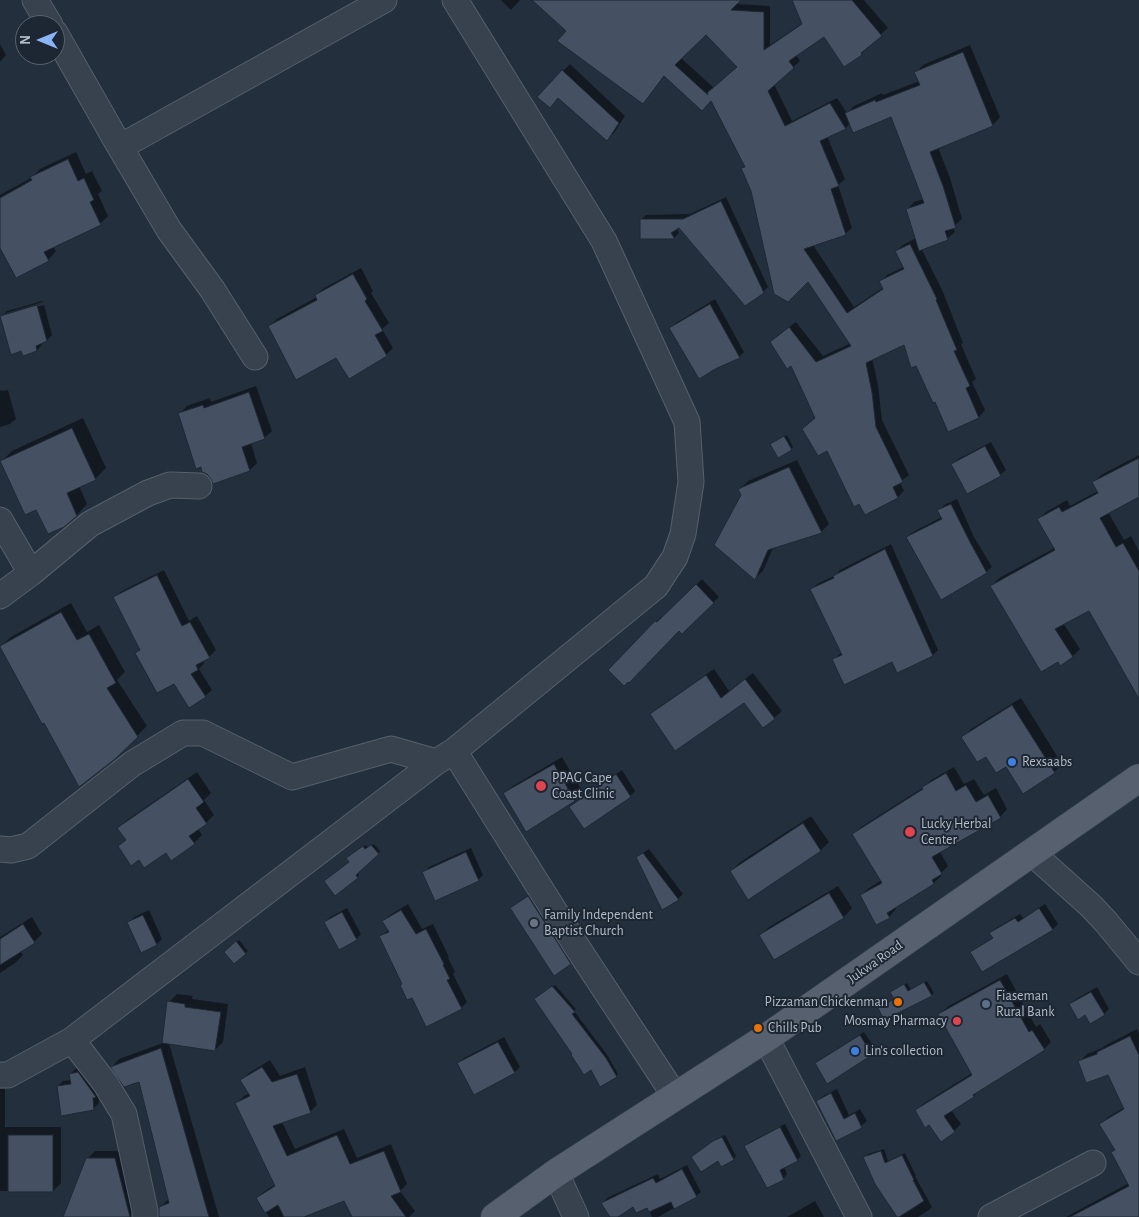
<!DOCTYPE html>
<html>
<head>
<meta charset="utf-8">
<style>
	body { margin:0 }
	#map { position:relative; width:1139px; height:1217px; overflow:hidden; background:#242f3e; font-family:"Alegreya Sans",sans-serif }
	canvas { display:block }
	.north { position:absolute; left:15px; top:15px; width:50px; height:50px; box-sizing:border-box; background:#1d2633; border:1px solid #59626f; border-radius:50%; rotate:270deg; font-size:14px; font-weight:700; line-height:20px; text-align:center; color:#b4bcc9 }
	.north::after { content:''; display:block; margin:auto; width:18px; height:22px; background:#8ab4f8; clip-path:polygon(50% 0,100% 100%,50% 72%,0 100%) }
</style>
</head>
<body>
<div id="map">
<canvas width="1139" height="1217"></canvas>
<div class="north">N</div>
</div>
<script>
const context = document.querySelector('canvas').getContext('2d');
context.lineJoin = 'round';
function paint(path, color) { context.fillStyle = color; context.fill(path, 'evenodd'); }
const poly = rows => new Path2D(rows.map(r => 'M' + r).join(''));
function strokePath(path, color, width, dash) { context.strokeStyle = color; context.lineWidth = width; context.lineCap = dash ? 'butt' : 'round'; context.setLineDash(dash || []); context.stroke(path); }
function label(font, color, halo, rows, align = 'center') {
  context.font = font + ' "Alegreya Sans",sans-serif'; context.lineWidth = 4; context.setLineDash([]); context.textBaseline = 'middle'; context.strokeStyle = halo; context.fillStyle = color; for (const [text, x, y, turn = 0] of rows) {
    context.save(); context.translate(x, y); context.rotate((+turn || 0) * Math.PI / 180); context.textAlign = isNaN(turn) ? turn : align; if (halo) context.strokeText(text, 0, 0); context.fillText(text, 0, 0); context.restore();
  }
}
paint(poly([
	[501,0,520,0,511,10],
	[530,0,740,0,736,4,770,6,770,45,803,23,793,0,864,0,888,28,867,46,868,47,861,54,824,35,796,55,800,61,774,84,792,121,837,98,847,113,854,106,882,93,883,95,920,81,916,72,923,65,970,45,1000,117,993,125,938,147,950,178,962,219,953,227,955,232,947,239,921,248,943,292,963,343,961,344,976,379,972,382,985,410,979,417,949,430,916,364,904,343,872,358,878,385,882,420,909,475,900,482,904,491,898,497,816,418,792,364,771,342,778,335,796,322,823,356,851,343,753,191,743,169,746,166,712,99,665,75,649,96,643,102,539,4],
	[706,33,738,67,714,88,681,58],
	[891,115,924,199,914,202,907,210,916,238,903,245,896,251,904,267,887,275,881,282,884,287,854,307,813,245,845,234,852,228,838,185,845,179,827,136,846,128,850,123],
	[0,44,6,55,0,62],
	[570,64,625,116,614,133,607,139,563,71],
	[76,152,86,174,92,171,102,191,98,194,108,216,100,224,53,247,56,251,48,260,0,246,0,195,31,178,40,169],
	[726,197,768,287,763,292,679,226,677,228,679,233,674,238,641,238,641,220,646,215,690,214],
	[361,268,373,291,371,293,389,323,382,329,393,348,386,355,337,357,269,326,277,319,317,297,316,295,324,288],
	[715,299,744,352,739,357,671,328,676,323],
	[42,301,43,302,6,313,6,316,44,305,52,335,47,340,41,342,42,345,37,350,2,316,7,311],
	[256,386,272,431,264,438,251,443,257,463,250,470,214,483,179,414,187,406,210,398,211,402],
	[0,389,1,391,8,390,16,419,10,424,0,427],
	[83,418,106,468,95,479,79,486,87,504,77,515,37,508,2,461,12,451],
	[787,435,793,447,791,449,774,442],
	[991,442,1006,470,1000,475,953,464,958,459],
	[1139,455,1139,496,1108,512,1124,540,1131,536,1139,551,1139,683,1090,609,1063,623,1080,649,1073,656,1061,664,992,586,999,578,1055,548,1039,519,1046,512,1067,500,1070,506,1098,491,1094,482,1101,475],
	[797,460,829,524,821,532,773,548,763,571,755,578,743,495,740,489,748,481],
	[957,499,974,537,992,567,986,572,907,537,913,532,942,517,939,510,944,505],
	[891,544,938,650,933,655,893,661,834,659,842,652,812,589,817,584,836,575,840,570],
	[164,570,189,621,197,616,216,650,209,657,203,660,204,663,199,669,212,690,205,696,174,682,136,653,141,649,115,597,122,591],
	[702,579,719,597,682,633,679,629,610,670,661,617,663,618],
	[71,603,87,632,99,625,125,672,117,680,147,726,114,758,1,646,11,637],
	[714,669,729,691,753,673,782,711,774,718,744,701,652,714,659,707],
	[1021,698,1062,764,1054,772,1006,766,986,755,963,737,971,729],
	[562,757,583,792,574,800,505,794,513,786],
	[954,767,964,784,974,779,984,795,996,788,1007,809,1000,817,940,852,948,866,940,874,941,876,934,883,895,906,896,909,889,917,861,895,869,888,882,880,854,834,861,827,924,787,931,780],
	[622,770,635,791,630,796,570,807,575,802],
	[197,772,211,793,204,800,214,815,206,823,198,829,202,835,194,843,140,859,119,846,126,839,119,828,127,820],
	[811,816,829,842,821,850,731,871,739,863],
	[374,844,380,851,357,872,359,875,357,877,335,894,350,862,350,856,366,845,368,848],
	[471,848,483,875,478,880,424,873,429,867],
	[649,849,683,894,678,899,638,857],
	[838,886,852,908,844,917,774,958,761,935,769,927],
	[533,892,576,958,570,963,512,908,517,903],
	[408,904,422,929,433,924,449,957,448,958,455,972,453,974,467,1002,461,1008,412,996,403,983,381,937,389,929,384,921,390,915],
	[1045,904,1058,924,1053,929,982,970,971,952,976,948,994,937,991,933,996,928,1020,914,1023,918],
	[347,908,361,934,356,939,325,922,330,917],
	[149,910,162,939,157,944,142,951,129,922,134,917],
	[32,917,42,934,34,942,20,951,23,955,15,963,0,973,0,937],
	[239,940,248,951,234,962,228,950],
	[1007,974,1036,1027,1040,1024,1051,1042,1044,1049,980,1089,974,1096,951,1110,961,1124,954,1131,941,1140,929,1124,916,1111,923,1104,972,1073,940,1014,947,1007],
	[927,981,934,993,931,995,895,999,891,992,907,983,911,990],
	[555,985,576,1009,574,1011,608,1056,618,1074,616,1076,591,1068,537,997],
	[1097,987,1109,1009,1104,1014,1086,1013,1071,1004,1076,999],
	[177,994,193,996,192,999,228,1004,223,1042,215,1050,169,1043,219,1217,161,1217,160,1207,169,1199,140,1081,112,1067,119,1059,163,1043,169,1002],
	[1137,1029,1139,1033,1139,1217,1066,1217,1129,1183,1113,1152,1116,1149,1100,1125,1108,1117,1125,1107,1108,1073,1079,1062,1087,1054,1102,1048,1106,1045],
	[864,1032,876,1050,872,1054,827,1082,817,1063,821,1059],
	[504,1037,520,1067,515,1072,459,1064,464,1058],
	[270,1060,280,1076,305,1067,317,1105,310,1112,282,1122,295,1149,344,1129,357,1158,391,1144,407,1184,400,1191,415,1211,409,1217,354,1217,387,1182,306,1215,307,1217,269,1217,257,1198,265,1191,276,1184,237,1103,244,1096,250,1093,242,1081,249,1073],
	[84,1067,98,1094,99,1103,93,1109,58,1086,63,1081,71,1080,70,1075,75,1069],
	[0,1089,5,1089,5,1127,61,1127,61,1183,53,1191,0,1191],
	[837,1089,849,1115,860,1109,867,1121,861,1126,837,1139,818,1101,823,1096],
	[785,1124,801,1156,797,1160,784,1167,787,1174,783,1179,745,1147,750,1142],
	[725,1135,736,1156,734,1159,721,1165,718,1159,695,1155,717,1139],
	[884,1149,888,1161,905,1153,916,1176,915,1176,932,1207,929,1210,918,1217,898,1217,865,1158,868,1154],
	[95,1151,122,1151,140,1217,64,1217,87,1159],
	[687,1165,701,1192,696,1196,658,1217,652,1217,648,1206,634,1205,615,1217,612,1217,603,1203,607,1198,658,1174,660,1179],
	[815,1201,824,1217,787,1217]
]), '#0007');
const building = poly([
	[532,0,741,0,731,10,764,12,764,50,802,24,792,0,852,0,882,36,861,53,862,55,844,67,824,37,789,61,794,68,768,91,785,126,830,103,846,129,820,141,839,186,831,189,846,235,804,249,847,313,883,289,879,281,904,269,895,251,910,244,937,299,936,300,957,350,954,351,970,386,966,388,979,418,948,432,935,402,933,403,916,366,911,368,904,345,866,363,872,392,876,427,903,482,893,487,898,498,865,515,859,504,854,507,827,451,818,456,802,429,815,418,791,366,787,369,770,342,789,327,816,362,851,346,808,282,788,302,774,294,751,191,741,168,745,167,711,101,702,111,664,76,643,104,557,41,566,31,532,0],
	[706,35,737,67,707,93,708,95,675,65,706,35],
	[963,52,993,126,930,152,943,186,956,228,945,231,948,240,919,251,906,209,924,203,891,117,853,133,845,113,875,100,876,102,920,85,914,72,963,52],
	[562,70,619,123,607,141,558,98,550,108,537,97,562,70],
	[68,159,78,181,84,178,94,200,90,202,101,225,44,252,49,261,16,278,0,248,0,198,32,180,30,177,68,159],
	[721,201,764,293,745,306,679,228,671,233,675,239,640,239,640,219,683,219,721,201],
	[353,274,367,299,365,301,383,331,375,335,387,356,349,379,336,358,296,380,268,326,317,300,315,295,353,274],
	[710,304,740,358,717,368,699,379,669,328,710,304],
	[37,305,47,341,36,346,37,351,23,356,21,351,11,355,0,316,37,305],
	[249,392,265,439,242,447,250,471,213,484,211,479,207,474,202,472,201,467,196,469,178,413,203,405,204,408,249,392],
	[72,428,96,480,67,493,77,516,64,527,48,534,36,510,25,515,0,461,72,428],
	[784,436,792,450,778,458,770,444,784,436],
	[985,446,1001,476,967,494,951,464,985,446],
	[1139,458,1139,497,1100,518,1116,547,1123,543,1139,571,1139,699,1089,611,1055,629,1073,657,1060,666,1058,662,1041,672,990,586,1055,550,1037,519,1059,507,1062,512,1098,493,1092,482,1139,458],
	[789,467,822,533,768,550,755,580,714,545,741,495,738,489,789,467],
	[951,504,970,542,987,573,941,600,906,537,942,519,937,510,951,504],
	[885,549,933,656,897,673,892,662,844,685,832,659,842,655,810,589,834,578,833,576,885,549],
	[157,575,182,626,190,622,210,658,196,665,198,670,191,674,206,697,189,708,174,684,157,693,135,653,140,650,113,597,157,575],
	[696,584,714,603,682,634,679,631,629,683,628,682,624,686,608,670,655,621,657,622,696,584],
	[61,612,77,640,89,634,116,683,107,688,138,737,115,759,79,787,44,723,42,724,0,647,0,646,61,612],
	[706,675,721,698,745,679,775,719,763,728,744,703,675,751,650,714,706,675],
	[1012,705,1055,773,1023,794,1006,767,996,773,986,757,977,762,961,737,1012,705],
	[554,764,575,801,526,832,503,793,554,764],
	[946,773,956,791,966,785,976,802,988,795,1001,818,932,857,942,874,932,880,934,884,887,913,890,918,876,925,860,895,882,883,852,834,923,789,922,787,946,773],
	[616,774,631,797,584,829,569,807,616,774],
	[188,779,204,802,196,808,207,824,189,836,195,844,171,861,166,853,144,868,139,860,131,866,118,846,126,840,117,828,188,779],
	[803,823,821,851,748,900,730,871,803,823],
	[371,845,379,854,356,875,358,878,335,896,324,881,349,862,346,858,363,846,365,849,371,845],
	[466,852,479,881,435,901,422,872,466,852],
	[643,853,679,900,662,910,636,857,643,853],
	[829,893,844,918,774,960,759,935,829,893],
	[528,896,571,964,554,976,510,908,528,896],
	[1039,908,1053,930,982,972,970,952,993,938,989,933,1015,918,1018,922,1039,908],
	[401,910,416,934,426,929,444,964,443,965,450,979,447,980,462,1009,426,1027,412,998,407,1000,400,985,402,984,379,936,389,932,382,921,401,910],
	[342,912,357,940,339,950,324,922,342,912],
	[143,915,157,945,141,953,127,922,143,915],
	[23,924,35,943,0,965,0,939,23,924],
	[236,941,246,954,234,964,224,952,236,941],
	[1000,980,1029,1032,1032,1030,1045,1050,973,1095,974,1097,944,1116,955,1132,941,1142,929,1125,925,1128,915,1110,972,1075,938,1014,1000,980],
	[924,982,932,996,884,1020,878,1008,894,999,890,992,904,984,908,991,924,982],
	[552,986,575,1012,572,1014,606,1058,617,1077,600,1087,591,1070,584,1075,571,1055,572,1054,534,999,552,986],
	[1091,992,1105,1015,1090,1024,1085,1015,1078,1020,1069,1004,1091,992],
	[167,1001,185,1004,185,1007,221,1012,215,1051,162,1043,167,1001],
	[860,1035,872,1055,827,1084,815,1063,860,1035],
	[1130,1036,1139,1055,1139,1217,1070,1217,1129,1186,1111,1152,1115,1150,1099,1124,1124,1109,1108,1075,1086,1083,1078,1061,1097,1054,1097,1052,1130,1036],
	[498,1042,515,1073,474,1095,457,1063,498,1042],
	[161,1048,209,1217,159,1217,159,1207,169,1203,139,1082,124,1087,110,1067,161,1048],
	[262,1067,272,1082,297,1074,311,1113,273,1126,287,1156,337,1135,350,1164,384,1151,401,1192,391,1196,406,1217,352,1217,344,1201,304,1217,284,1217,278,1205,265,1213,256,1198,275,1186,235,1103,250,1096,240,1080,262,1067],
	[78,1072,96,1097,93,1098,94,1110,61,1116,57,1086,71,1084,69,1074,78,1072],
	[831,1093,844,1119,855,1113,862,1128,836,1141,816,1101,831,1093],
	[780,1127,798,1161,780,1170,784,1180,767,1188,744,1146,780,1127],
	[8,1135,53,1135,53,1192,8,1192,8,1135],
	[722,1137,734,1160,721,1167,718,1161,701,1172,691,1157,713,1141,722,1137],
	[881,1151,885,1163,902,1155,914,1180,913,1180,924,1201,899,1217,897,1217,875,1184,863,1157,881,1151],
	[86,1158,115,1158,130,1217,63,1217,86,1158],
	[682,1169,697,1197,674,1209,671,1202,649,1212,647,1208,636,1213,633,1207,618,1217,610,1217,601,1203,653,1178,656,1183,682,1169]
]);
paint(building, '#455162');
strokePath(building, '#1f2835', 1);
const minor = poly([
	[35,0,50,25],
	[55,33,120,147,384,0],
	[120,147,169,230,212,289,255,357],
	[0,520,31,573,0,596],
	[31,573,90,524,148,493,170,485,199,486],
	[454,751,577,947,675,1096],
	[0,849,11,850,28,846,132,764,183,733,203,733,292,777,391,749,436,762],
	[1032,853,1091,906,1106,922,1139,962],
	[766,1038,859,1217],
	[72,1040,105,1083,124,1114,145,1211,145,1217],
	[0,1075,8,1075,72,1040,436,762,454,751,656,586,675,557,683,534,691,482,687,422,604,241,455,0],
	[556,1173,576,1217],
	[991,1217,1093,1163]
]);
const major = poly([
	[495,1217,556,1173,766,1038,1139,778]
]);
strokePath(minor, '#565f6c', 27);
strokePath(major, '#414a57', 29);
strokePath(minor, '#38414e', 25);
strokePath(major, '#56606e', 28);
for (const [x, y, r, color] of [
	[1012,762,5,"#3f7fe0"],
	[541,786,6,"#e0444e"],
	[910,832,6,"#e0444e"],
	[534,923,5,"#6b7280"],
	[898,1002,5,"#e8710a"],
	[986,1004,5,"#5c6f8a"],
	[957,1021,5,"#e0444e"],
	[758,1028,5,"#e8710a"],
	[855,1051,5,"#3f7fe0"]
]) { const dot = new Path2D(); dot.arc(x, y, r, 0, 2 * Math.PI); context.fillStyle = color; context.fill(dot); strokePath(dot, '#1d2633', 2); }
label('14px', '#b4bcc9', '#1d2633', [
	["Rexsaabs",1022,762],
	["PPAG Cape",552,778],
	["Coast Clinic",552,794],
	["Lucky Herbal",921,824],
	["Center",921,840],
	["Family Independent",544,915],
	["Baptist Church",544,931],
	["Fiaseman",996,996],
	["Rural Bank",996,1012],
	["Pizzaman Chickenman",888,1002,"right"],
	["Mosmay Pharmacy",947,1021,"right"],
	["Chills Pub",768,1028],
	["Lin's collection",865,1051]
], 'left');
label('14px', '#b4bcc9', '#1d2633', [
	["Jukwa Road",875,962,-35]
]);
</script>
</body>
</html>
